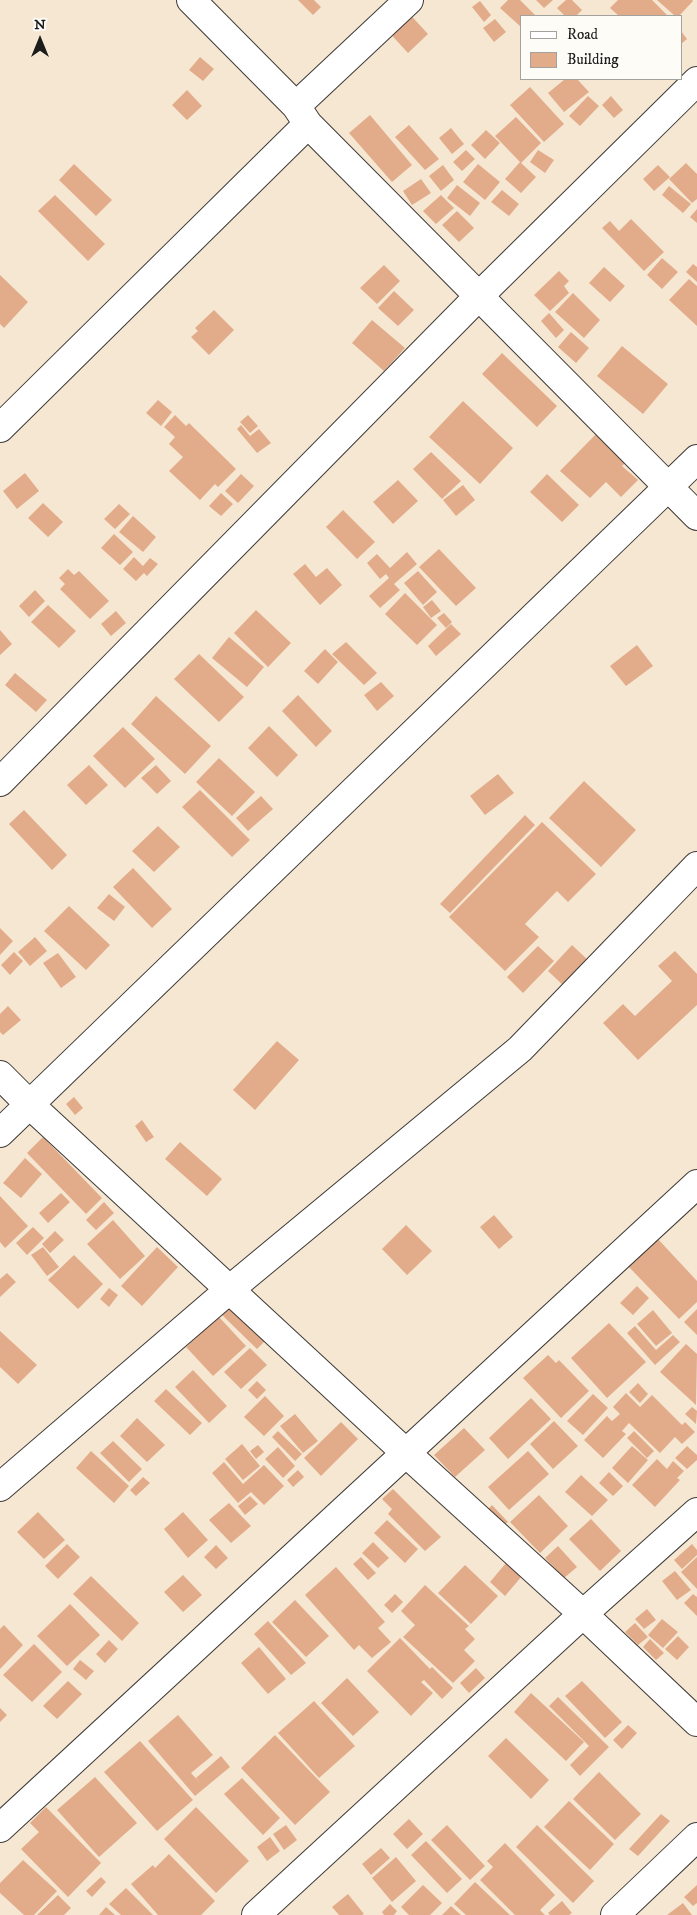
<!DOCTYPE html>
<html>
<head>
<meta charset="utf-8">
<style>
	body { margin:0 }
	#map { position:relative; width:697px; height:1915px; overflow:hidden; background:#f6e7d2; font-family:"IM FELL DW Pica",serif }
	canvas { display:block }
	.legend { position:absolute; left:520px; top:15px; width:162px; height:65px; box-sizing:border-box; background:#fdfcf7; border:1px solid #a3a29f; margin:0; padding:6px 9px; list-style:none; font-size:15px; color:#1c1c1c }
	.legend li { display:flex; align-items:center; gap:10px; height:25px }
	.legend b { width:25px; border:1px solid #a3a29f }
	.north { position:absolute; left:15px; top:15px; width:50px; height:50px; -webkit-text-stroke:4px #fdfcf7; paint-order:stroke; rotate:0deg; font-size:14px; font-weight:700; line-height:20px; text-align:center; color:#1c1c1c }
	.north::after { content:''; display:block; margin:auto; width:18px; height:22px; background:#1c1c1c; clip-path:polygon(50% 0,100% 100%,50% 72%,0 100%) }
</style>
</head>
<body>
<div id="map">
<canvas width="697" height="1915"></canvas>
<ul class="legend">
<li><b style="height:6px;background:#fff"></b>Road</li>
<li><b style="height:14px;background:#e2ac8a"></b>Building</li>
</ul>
<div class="north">N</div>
</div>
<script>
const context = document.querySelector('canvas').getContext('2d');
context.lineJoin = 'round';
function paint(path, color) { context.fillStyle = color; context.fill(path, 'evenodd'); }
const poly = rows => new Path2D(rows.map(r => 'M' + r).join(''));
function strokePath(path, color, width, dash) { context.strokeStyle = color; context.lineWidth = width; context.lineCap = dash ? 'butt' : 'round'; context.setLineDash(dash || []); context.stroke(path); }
paint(poly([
	[298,0,314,0,321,7,313,15],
	[508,0,520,0,535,15,534,16,521,16,521,27,500,8],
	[536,0,553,0,544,8],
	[566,0,572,0,582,10,576,16,565,16,557,8],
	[618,0,652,0,668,16,619,16,610,8],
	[657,0,692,0,693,1,679,16,675,16],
	[480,1,491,15,484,22,472,7],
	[405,9,428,34,408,53,385,28],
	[495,19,506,32,494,42,483,28],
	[681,31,687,39,681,44],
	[200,57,214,69,203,81,189,70],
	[565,79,577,79,589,92,564,112,548,93],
	[530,87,564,124,544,142,510,105],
	[187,90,202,106,187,120,172,105],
	[588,96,599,106,580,126,569,116],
	[611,96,623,110,614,118,602,105],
	[370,115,412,165,392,182,349,133],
	[516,117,541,143,521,163,495,136],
	[409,125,439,159,425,170,395,137],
	[451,128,464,144,452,154,439,138],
	[486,130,500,143,485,159,471,145],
	[466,150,475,159,462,171,453,162],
	[538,150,554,160,545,173,530,162],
	[520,162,536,177,521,193,505,179],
	[686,163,697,174,697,199,692,203,669,179],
	[74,164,112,200,96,216,59,180],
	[478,164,500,182,485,200,463,182],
	[443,165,454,180,441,191,429,176],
	[658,165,670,177,654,191,643,179],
	[421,179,431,193,412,205,403,191],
	[457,185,480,203,470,216,447,198],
	[669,186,691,204,683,213,662,195],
	[502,190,519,204,509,216,491,202],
	[55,195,105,244,88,261,38,211],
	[441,195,454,208,436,224,423,211],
	[697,209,697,223,690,217],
	[457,211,474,228,459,242,442,225],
	[631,219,664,252,644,271,602,228,610,221,619,231],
	[662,258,678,272,662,289,647,275],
	[693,264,697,267,697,282,686,272],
	[384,265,400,281,377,304,360,288],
	[604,267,625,286,610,302,589,283],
	[559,271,569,281,564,286,569,293,550,311,534,295],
	[0,275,28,302,4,328,0,324],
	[689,279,697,286,697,326,669,300],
	[394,291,414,310,398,326,378,308],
	[573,293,600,320,584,338,555,312],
	[214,310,234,330,209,355,191,337,198,331,195,328],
	[549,313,564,330,556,338,541,321],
	[372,320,405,348,384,371,352,343],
	[571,332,589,348,576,363,558,347],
	[622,346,668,384,643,414,597,376],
	[502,353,557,406,537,427,482,374],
	[158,400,172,412,161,426,146,413],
	[463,401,513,448,480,484,429,437],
	[175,415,186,426,189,423,236,469,218,487,215,484,200,500,169,471,183,457,169,444,175,437,164,427],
	[248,415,258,426,250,433,240,422],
	[241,425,250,436,259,429,271,443,257,453,237,429],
	[596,434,626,462,622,466,638,480,621,497,606,482,590,498,560,471],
	[431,452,461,481,442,499,413,469],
	[25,473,39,491,17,509,3,491],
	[241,474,254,486,238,503,225,491],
	[547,474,579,505,562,522,530,492],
	[398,480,418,501,393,524,373,502],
	[463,485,475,500,456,516,443,500],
	[221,493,233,504,221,516,209,506],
	[43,503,63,522,48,537,28,518],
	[119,504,130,514,115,529,104,519],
	[343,510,375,542,357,559,326,527],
	[133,516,156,537,143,552,119,532],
	[114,534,133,552,120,565,101,548],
	[439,549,476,588,456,606,419,567],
	[407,552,417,564,394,584,400,590,380,608,369,596,389,578,386,574,380,579,367,563,377,554,390,568],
	[134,557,143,566,150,558,158,564,147,576,144,573,136,581,123,569],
	[305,564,316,577,327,568,342,585,320,605,293,574],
	[68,569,74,575,79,571,109,601,90,619,60,589,65,584,59,578],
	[418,571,437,592,423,605,404,583],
	[35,590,45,601,29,617,19,606],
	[405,593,437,625,417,645,385,614],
	[432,600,441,611,431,618,423,607],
	[48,605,76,631,59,648,31,622],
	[256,610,291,643,268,667,234,633],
	[116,611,126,623,111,636,101,624],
	[444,613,452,622,446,628,437,618],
	[451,624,461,634,436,656,428,646],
	[0,630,12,644,0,655],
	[229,637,264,667,247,687,212,658],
	[346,642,377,673,364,685,332,654],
	[637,645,653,666,626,686,610,666],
	[325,649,338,662,318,684,304,671],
	[199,654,244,697,219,722,174,679],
	[15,673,47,700,36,712,5,685],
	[381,682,394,696,377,711,364,695],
	[298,695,332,731,316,747,282,711],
	[156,696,211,746,185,774,131,724],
	[269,726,298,755,277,777,248,748],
	[123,727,155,759,125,788,93,756],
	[219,758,255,792,232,816,196,782],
	[89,765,108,785,86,805,67,785],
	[156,765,171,781,157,794,141,778],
	[498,774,514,793,485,815,470,796],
	[584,781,636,830,601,867,549,818],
	[200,790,250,840,232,857,182,807],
	[261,796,273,809,248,831,236,818],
	[24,810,67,855,52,870,9,824],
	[525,815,535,825,450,913,440,904],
	[542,822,596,874,568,902,557,891,525,924,539,937,505,971,449,917],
	[158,826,180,847,154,872,132,851],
	[133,868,172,909,152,928,113,887],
	[109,894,125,907,114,921,97,908],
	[69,906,110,945,86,970,44,931],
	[0,928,13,941,0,955],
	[35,937,47,951,30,966,18,952],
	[572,945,590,962,566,988,548,971],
	[538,946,554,961,523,993,507,977],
	[675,951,697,974,697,1005,638,1060,603,1023,623,1004,635,1016,672,981,658,966],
	[14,952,23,961,10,975,1,965],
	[58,953,76,977,61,988,43,963],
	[8,1006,21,1020,3,1035,0,1032,0,1014],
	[277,1041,299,1060,255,1110,233,1090],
	[74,1097,83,1108,75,1115,66,1104],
	[142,1120,154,1137,146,1142,135,1126],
	[43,1137,102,1198,86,1214,27,1153],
	[180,1142,222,1179,207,1196,165,1159],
	[25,1158,42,1174,21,1198,3,1183],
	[61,1193,70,1202,48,1223,39,1213],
	[0,1196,28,1226,5,1248,0,1242],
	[104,1202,114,1213,96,1230,86,1220],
	[494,1215,513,1237,499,1249,480,1227],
	[113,1220,145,1256,120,1279,87,1244],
	[406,1225,432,1251,407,1275,382,1249],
	[33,1227,44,1238,27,1255,16,1243],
	[55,1231,64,1240,50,1253,42,1244],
	[657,1238,697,1281,697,1302,679,1319,628,1266],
	[43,1247,59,1267,47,1276,31,1255],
	[157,1247,178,1267,142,1306,121,1286],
	[74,1255,103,1284,78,1309,48,1280],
	[7,1273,16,1282,0,1297,0,1279],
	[637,1286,649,1298,633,1315,620,1303],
	[109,1288,118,1295,109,1307,100,1299],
	[234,1301,270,1336,257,1349,221,1314],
	[697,1309,697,1335,684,1322],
	[653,1310,672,1333,656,1346,637,1324],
	[219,1317,246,1346,213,1376,186,1347],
	[609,1323,646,1362,607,1398,571,1358],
	[635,1326,656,1350,673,1335,680,1342,655,1365,627,1333],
	[0,1331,37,1365,18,1384,0,1367],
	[686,1344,697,1354,696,1405,660,1372],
	[250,1348,267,1365,241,1389,224,1372],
	[548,1355,556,1363,559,1360,589,1391,561,1418,523,1378],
	[193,1370,227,1406,209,1423,175,1387],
	[257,1381,266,1390,257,1399,248,1390],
	[638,1383,648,1394,640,1403,629,1392],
	[166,1389,202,1423,190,1435,154,1401],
	[626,1393,640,1407,652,1395,682,1425,685,1422,695,1432,682,1444,675,1437,660,1453,629,1423,622,1431,626,1434,603,1458,584,1440,607,1416,612,1421,620,1414,613,1407],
	[593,1394,608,1408,583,1435,567,1421],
	[265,1396,284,1416,264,1436,244,1417],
	[531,1398,551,1419,508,1459,489,1438],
	[692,1407,697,1411,696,1424,685,1414],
	[295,1414,318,1441,303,1453,280,1426],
	[137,1418,165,1445,147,1462,120,1436],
	[554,1421,578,1446,553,1469,530,1444],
	[341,1422,358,1439,321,1476,304,1458],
	[464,1428,485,1450,455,1477,434,1455],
	[278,1431,302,1454,295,1461,272,1437],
	[634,1431,654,1451,647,1458,627,1438],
	[113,1441,142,1469,129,1482,100,1453],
	[242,1444,260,1466,243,1480,225,1459],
	[258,1445,264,1452,256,1459,250,1451],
	[632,1446,648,1460,628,1483,612,1468],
	[687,1446,697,1455,697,1460,687,1469,675,1458],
	[278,1447,295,1466,283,1478,265,1459],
	[91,1451,129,1486,114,1503,76,1468],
	[528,1451,549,1474,509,1510,488,1487],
	[657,1459,667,1469,673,1461,684,1471,677,1478,680,1480,655,1507,632,1485],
	[224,1462,243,1484,264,1465,284,1486,264,1505,251,1492,238,1503,212,1473],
	[298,1470,304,1477,293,1487,287,1480],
	[609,1472,623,1486,613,1496,599,1483],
	[581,1475,608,1500,592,1516,565,1492],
	[143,1477,150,1483,136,1496,130,1490],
	[393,1489,441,1537,425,1551,388,1514,392,1509,382,1499],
	[539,1495,568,1526,540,1553,510,1522],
	[250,1496,258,1504,245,1515,238,1506],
	[229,1503,251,1526,231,1543,209,1520],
	[492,1505,508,1522,500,1529,485,1512],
	[38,1512,65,1540,44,1559,17,1532],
	[183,1512,208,1540,188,1558,164,1529],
	[591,1519,621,1551,600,1571,569,1539],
	[387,1520,418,1549,405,1563,374,1533],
	[373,1542,389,1558,378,1568,362,1553],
	[67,1544,80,1557,58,1579,45,1566],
	[692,1544,697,1550,697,1555,682,1569,674,1560],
	[216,1545,228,1558,216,1569,204,1557],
	[558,1546,577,1567,564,1578,545,1558],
	[361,1557,376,1573,368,1580,353,1564],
	[697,1557,697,1589,681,1572],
	[506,1563,522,1576,505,1596,490,1582],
	[465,1565,498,1596,471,1624,438,1593],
	[336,1567,385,1622,378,1628,391,1642,372,1658,359,1645,354,1650,305,1595],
	[675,1571,691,1590,677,1600,662,1581],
	[183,1575,202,1595,183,1612,164,1592],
	[91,1576,139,1623,122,1641,73,1594],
	[425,1585,469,1626,465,1629,475,1639,464,1650,475,1661,453,1683,403,1637,415,1625,401,1611],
	[395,1594,403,1602,392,1613,384,1605],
	[693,1594,697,1597,697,1616,684,1603],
	[295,1600,329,1636,306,1657,272,1622],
	[70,1604,100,1635,67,1666,37,1636],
	[647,1609,656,1620,644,1629,635,1619],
	[662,1619,678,1632,663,1648,648,1635],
	[268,1621,306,1663,291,1675,254,1634],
	[635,1623,648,1637,638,1645,625,1632],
	[4,1625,23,1645,0,1669,0,1629],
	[678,1636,689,1647,677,1660,665,1649],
	[400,1638,430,1669,432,1667,453,1688,442,1699,424,1680,421,1682,433,1693,411,1716,367,1671],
	[650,1639,664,1653,656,1660,643,1647],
	[109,1640,118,1649,105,1663,96,1654],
	[34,1644,62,1672,32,1702,3,1675],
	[259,1647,286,1679,268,1694,241,1663],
	[80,1660,94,1671,86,1680,73,1669],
	[476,1668,485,1678,469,1693,460,1683],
	[347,1678,379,1712,353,1736,321,1703],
	[68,1681,82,1694,57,1719,43,1706],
	[582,1681,622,1722,605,1738,565,1696],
	[531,1693,584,1742,566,1761,514,1712],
	[558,1697,609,1747,580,1776,570,1765,589,1746,549,1706],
	[314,1701,355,1746,319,1778,278,1733],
	[0,1708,7,1715,0,1722],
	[178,1715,213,1755,191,1773,202,1785,196,1778,221,1756,230,1767,195,1796,148,1741],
	[628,1725,637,1733,622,1749,613,1740],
	[275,1735,330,1792,295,1825,241,1768],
	[506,1738,549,1780,531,1799,488,1756],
	[140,1741,193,1800,157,1831,104,1772],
	[599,1772,641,1814,615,1840,573,1799],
	[95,1777,137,1823,99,1857,57,1810],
	[242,1778,280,1818,263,1835,224,1794],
	[569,1801,614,1844,590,1870,544,1827],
	[46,1807,101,1863,68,1897,21,1849,39,1832,30,1823],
	[196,1807,249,1861,216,1893,164,1839],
	[661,1814,670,1821,638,1856,629,1849],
	[409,1819,423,1834,407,1849,393,1834],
	[286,1825,297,1840,284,1850,273,1834],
	[447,1825,485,1866,470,1880,431,1840],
	[537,1825,594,1881,573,1903,516,1847],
	[270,1837,280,1851,267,1861,257,1847],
	[426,1841,462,1879,447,1893,411,1855],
	[505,1843,555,1895,540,1910,545,1915,515,1915,480,1880,493,1867,487,1861],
	[381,1848,390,1858,371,1875,362,1864],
	[169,1854,215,1901,201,1915,158,1915,131,1884,153,1865,155,1868],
	[396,1857,416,1881,392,1902,372,1878],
	[23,1860,57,1891,34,1915,24,1915,0,1893,0,1883],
	[101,1877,106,1882,92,1897,86,1891],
	[475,1882,510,1915,466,1915,454,1904],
	[423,1885,442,1903,430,1915,409,1915,401,1907],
	[697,1885,697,1903,693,1906,684,1897],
	[126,1888,153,1915,121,1915,109,1904],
	[348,1894,364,1914,362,1915,339,1915,332,1907],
	[58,1895,71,1908,64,1915,37,1915],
	[562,1901,572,1913,569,1915,550,1915,548,1913],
	[683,1903,692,1915,667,1915],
	[390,1904,397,1911,394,1915,384,1915,382,1912],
	[451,1906,461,1915,442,1915],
	[106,1907,115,1915,99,1915]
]), '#e2ac8a');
const minor = poly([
	[191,0,296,106,308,124,697,516],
	[296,106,409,0],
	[0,428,308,124],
	[0,782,479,296,697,81],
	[0,1075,30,1105,406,1453,583,1614,697,1722],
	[0,1133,697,459],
	[0,1487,229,1290,520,1049,697,866],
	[0,1828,697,1184],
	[256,1915,583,1614,697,1512],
	[615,1915,697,1837]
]);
strokePath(minor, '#3d3a37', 30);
strokePath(minor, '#fff', 28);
</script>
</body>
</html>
